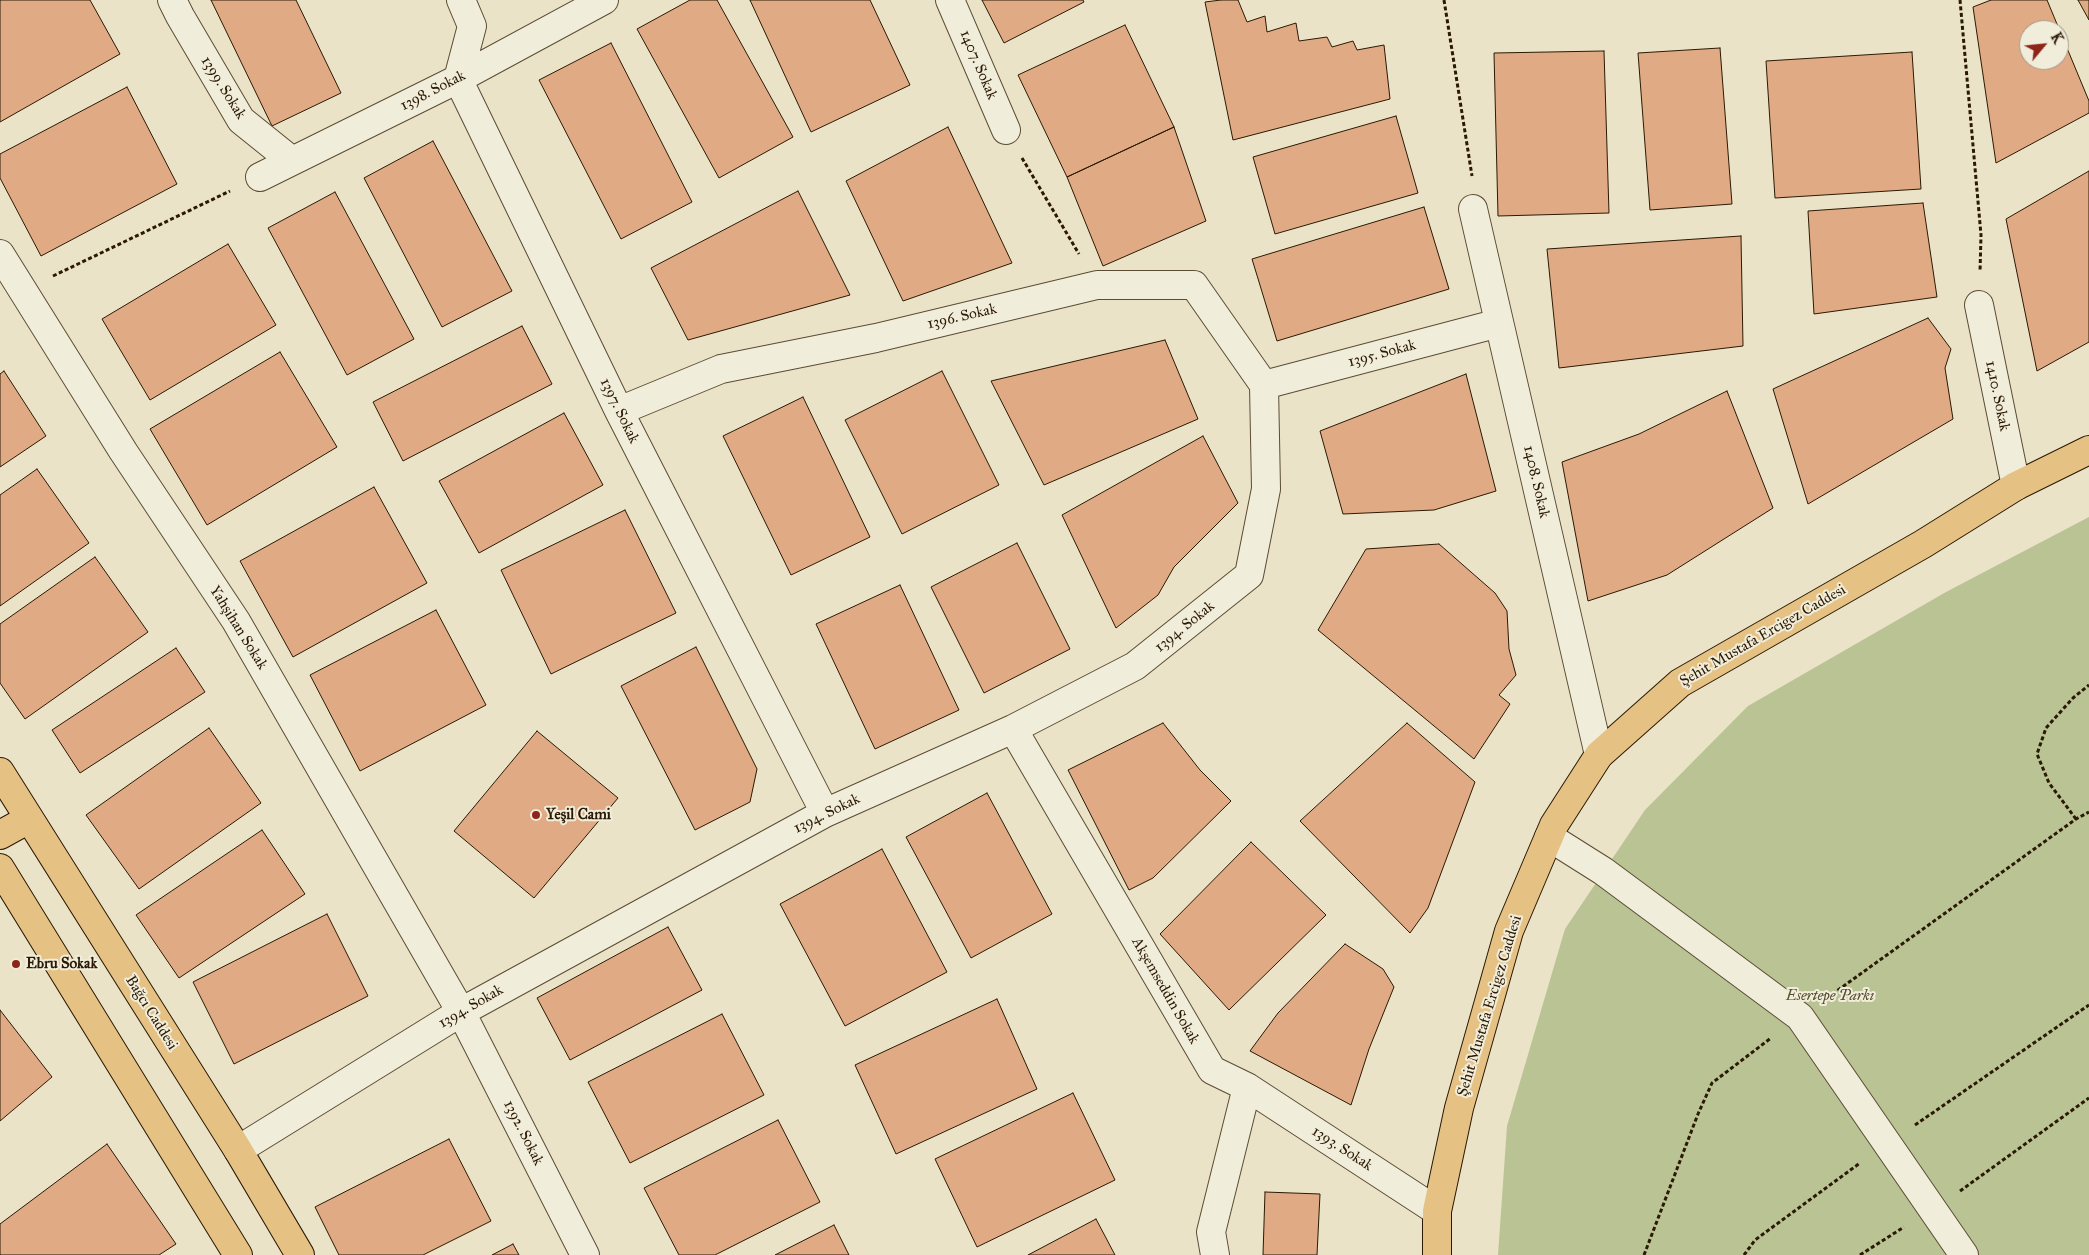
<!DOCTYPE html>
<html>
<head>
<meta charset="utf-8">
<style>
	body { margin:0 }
	#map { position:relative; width:2089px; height:1255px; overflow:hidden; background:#eae3c7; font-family:"IM FELL Great Primer",serif }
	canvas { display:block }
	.north { position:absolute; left:2019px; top:20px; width:50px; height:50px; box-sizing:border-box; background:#f1eddb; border:1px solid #a29885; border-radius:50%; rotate:62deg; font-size:14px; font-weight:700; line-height:20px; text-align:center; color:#2b1903 }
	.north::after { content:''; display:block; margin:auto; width:18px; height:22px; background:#8f2418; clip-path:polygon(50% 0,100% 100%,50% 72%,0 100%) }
</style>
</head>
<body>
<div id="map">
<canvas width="2089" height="1255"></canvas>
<div class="north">K</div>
</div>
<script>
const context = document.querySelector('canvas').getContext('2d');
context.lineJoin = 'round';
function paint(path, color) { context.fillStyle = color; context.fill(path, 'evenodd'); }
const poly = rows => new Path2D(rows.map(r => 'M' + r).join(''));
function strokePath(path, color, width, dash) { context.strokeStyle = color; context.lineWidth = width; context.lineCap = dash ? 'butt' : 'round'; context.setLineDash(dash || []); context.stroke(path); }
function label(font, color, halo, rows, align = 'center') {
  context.font = font + ' "IM FELL Great Primer",serif'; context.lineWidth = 4; context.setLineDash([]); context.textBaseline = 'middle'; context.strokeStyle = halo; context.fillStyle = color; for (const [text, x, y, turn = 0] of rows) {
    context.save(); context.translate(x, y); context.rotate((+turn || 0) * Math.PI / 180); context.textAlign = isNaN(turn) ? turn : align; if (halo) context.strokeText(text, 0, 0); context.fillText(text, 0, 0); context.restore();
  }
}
paint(poly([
	[2089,517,2089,1255,1498,1255,1507,1126,1565,929,1645,810,1748,706,1946,592]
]), '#b9c394');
const building = poly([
	[0,0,90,0,120,54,0,122,0,0],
	[211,0,296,0,341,93,272,126,211,0],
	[690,0,717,0,793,137,719,178,637,29,690,0],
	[750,0,870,0,910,85,811,132,750,0],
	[982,0,1083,0,1084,2,1004,43,982,0],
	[1221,0,1238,0,1247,22,1265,16,1267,32,1296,23,1299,41,1327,37,1332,47,1353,41,1357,50,1384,45,1390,99,1233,140,1205,2,1221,0],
	[1991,0,2047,0,2089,101,2089,113,1996,163,1973,7,1991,0],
	[2029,30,2059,30,2059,60,2029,60,2029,30],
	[2078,0,2089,0,2089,20,2078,0],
	[1125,25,1174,127,1067,177,1018,75,1125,25],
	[611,43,692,202,621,239,539,80,611,43],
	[1720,48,1732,204,1650,210,1638,53,1720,48],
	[1604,51,1609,213,1498,216,1494,53,1604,51],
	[1912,52,1921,189,1775,198,1766,61,1912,52],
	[127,87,177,184,41,256,0,178,0,154,127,87],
	[1396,116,1418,193,1275,234,1253,157,1396,116],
	[948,127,1012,263,903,301,846,181,948,127],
	[1174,127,1206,221,1103,266,1067,177,1174,127],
	[433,141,512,291,442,327,364,178,433,141],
	[2089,171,2089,342,2037,371,2006,219,2089,171],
	[798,191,850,295,688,340,651,268,798,191],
	[335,192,414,339,347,375,268,228,335,192],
	[1923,203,1937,297,1814,314,1808,211,1923,203],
	[1424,207,1449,289,1277,341,1252,259,1424,207],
	[1741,236,1743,346,1559,368,1547,249,1741,236],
	[228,244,276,325,150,400,102,319,228,244],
	[1928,318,1951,349,1945,368,1953,419,1808,504,1773,389,1928,318],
	[522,326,552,384,403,461,373,402,522,326],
	[1165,340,1198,419,1044,485,991,381,1165,340],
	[280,352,337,447,207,525,150,429,280,352],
	[4,371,46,436,0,467,0,374,4,371],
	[942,371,999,485,902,534,845,420,942,371],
	[1466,374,1496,491,1434,510,1343,514,1320,431,1466,374],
	[1727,391,1773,508,1667,575,1588,601,1562,462,1639,434,1727,391],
	[803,397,870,537,791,575,723,436,803,397],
	[564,413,603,485,479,553,439,481,564,413],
	[1203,436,1238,503,1174,567,1158,595,1116,628,1062,515,1203,436],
	[37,469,89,543,0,606,0,495,37,469],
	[374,487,427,583,293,657,240,561,374,487],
	[625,510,676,613,551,674,501,570,625,510],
	[1017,543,1070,649,984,693,931,587,1017,543],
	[1439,544,1495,593,1507,611,1509,649,1516,675,1499,695,1510,704,1474,759,1318,630,1366,549,1439,544],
	[95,557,148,632,25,719,0,683,0,624,95,557],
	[900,585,959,710,875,749,816,624,900,585],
	[436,610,486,705,360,771,310,675,436,610],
	[696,647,757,769,750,802,695,830,621,686,696,647],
	[176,648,205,692,80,773,52,730,176,648],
	[1163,723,1200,770,1231,801,1153,878,1129,890,1068,770,1163,723],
	[1407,723,1475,782,1428,908,1410,933,1300,821,1407,723],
	[209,728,261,803,139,889,86,815,209,728],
	[537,731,618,798,534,898,454,831,537,731],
	[987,793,1052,914,971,958,906,837,987,793],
	[262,830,305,894,179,978,136,915,262,830],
	[1251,842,1326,915,1229,1010,1160,934,1251,842],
	[882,849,947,972,845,1026,780,904,882,849],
	[327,914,368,996,234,1064,193,982,327,914],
	[668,927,702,990,570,1060,537,998,668,927],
	[1345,944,1383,969,1394,987,1369,1049,1351,1105,1250,1051,1278,1013,1345,944],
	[997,999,1037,1089,896,1154,855,1065,997,999],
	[0,1010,52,1077,0,1121,0,1010],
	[722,1014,764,1095,630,1163,588,1082,722,1014],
	[1073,1093,1115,1180,977,1247,935,1159,1073,1093],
	[778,1120,820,1202,715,1255,679,1255,644,1188,778,1120],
	[449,1139,491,1221,423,1255,339,1255,315,1207,449,1139],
	[107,1144,176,1244,159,1255,0,1255,0,1224,107,1144],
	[1265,1192,1320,1194,1317,1255,1263,1255,1265,1192],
	[1096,1219,1115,1255,1028,1255,1096,1219],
	[834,1225,849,1255,775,1255,834,1225],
	[513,1244,519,1255,492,1255,513,1244]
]);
paint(building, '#e0aa85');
strokePath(building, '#2b1903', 1);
const minor = poly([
	[172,0,180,16,241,120,292,161],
	[461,0,472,26,458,79,619,411,825,813],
	[950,0,1006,130],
	[260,177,458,79,604,0],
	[1473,209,1599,755],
	[0,254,123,451,236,621,461,1012,585,1255],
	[1979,305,2016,486],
	[1264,385,1499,323],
	[619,411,721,369,876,338,1097,285,1194,285,1264,385],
	[1013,729,1212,1070,1247,1087,1211,1232,1215,1255],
	[1549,837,1603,871,1800,1017,1964,1255],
	[1247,1087,1437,1211],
	[238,1150,461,1012,825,813,1013,729,1135,666,1249,575,1266,489,1264,385]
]);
const major = poly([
	[0,772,238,1150,300,1255],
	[0,835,29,819],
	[0,868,238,1255],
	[1437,1255,1437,1211,1459,1108,1509,931,1554,825,1599,755,1680,683,1923,544,2016,486,2089,450]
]);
strokePath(minor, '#5b4c34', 30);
strokePath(major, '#2b1903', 30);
strokePath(poly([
	[1444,0,1472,176],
	[1960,0,1981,235,1980,272],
	[1022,158,1079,254],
	[53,276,230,191],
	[2076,819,2049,783,2037,754,2046,728,2073,698,2089,685],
	[1827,998,2076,819,2089,812],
	[1915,1125,2089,1005],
	[1960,1191,2089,1098],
	[1644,1255,1698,1114,1712,1083,1771,1038],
	[1744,1255,1755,1240,1860,1163],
	[1860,1255,1904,1227]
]), '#2b1903', 3, [4, 2.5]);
strokePath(minor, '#f1eddb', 28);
strokePath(major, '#e5c284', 28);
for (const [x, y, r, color] of [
	[536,815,5,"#8f2418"],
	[16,964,5,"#8f2418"]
]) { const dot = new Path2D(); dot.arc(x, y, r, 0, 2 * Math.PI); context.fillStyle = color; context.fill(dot); strokePath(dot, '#f1eddb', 2); }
label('15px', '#2b1903', '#f1eddb', [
	["1407. Sokak",978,65,67],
	["1399. Sokak",223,88,58],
	["1398. Sokak",433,91,-27],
	["1396. Sokak",962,317,-13],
	["1395. Sokak",1382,354,-15],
	["1410. Sokak",1997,396,78],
	["1397. Sokak",619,411,64],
	["1408. Sokak",1536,482,77],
	["1394. Sokak",1185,627,-39],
	["Yahşihan Sokak",238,628,58],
	["Şehit Mustafa Ercigez Caddesi",1763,636,-30],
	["1394. Sokak",827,814,-26],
	["Akşemseddin Sokak",1165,991,60],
	["Şehit Mustafa Ercigez Caddesi",1490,1006,-73],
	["1394. Sokak",471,1007,-30],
	["Bağcı Caddesi",151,1013,58],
	["1392. Sokak",523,1133,63],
	["1393. Sokak",1342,1149,33]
]);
label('bold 15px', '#2b1903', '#f1eddb', [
	["Yeşil Cami",546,815],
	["Ebru Sokak",26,964]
], 'left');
label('italic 15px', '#564c2e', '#f1eddb', [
	["Esertepe Parkı",1830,996]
]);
</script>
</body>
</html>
